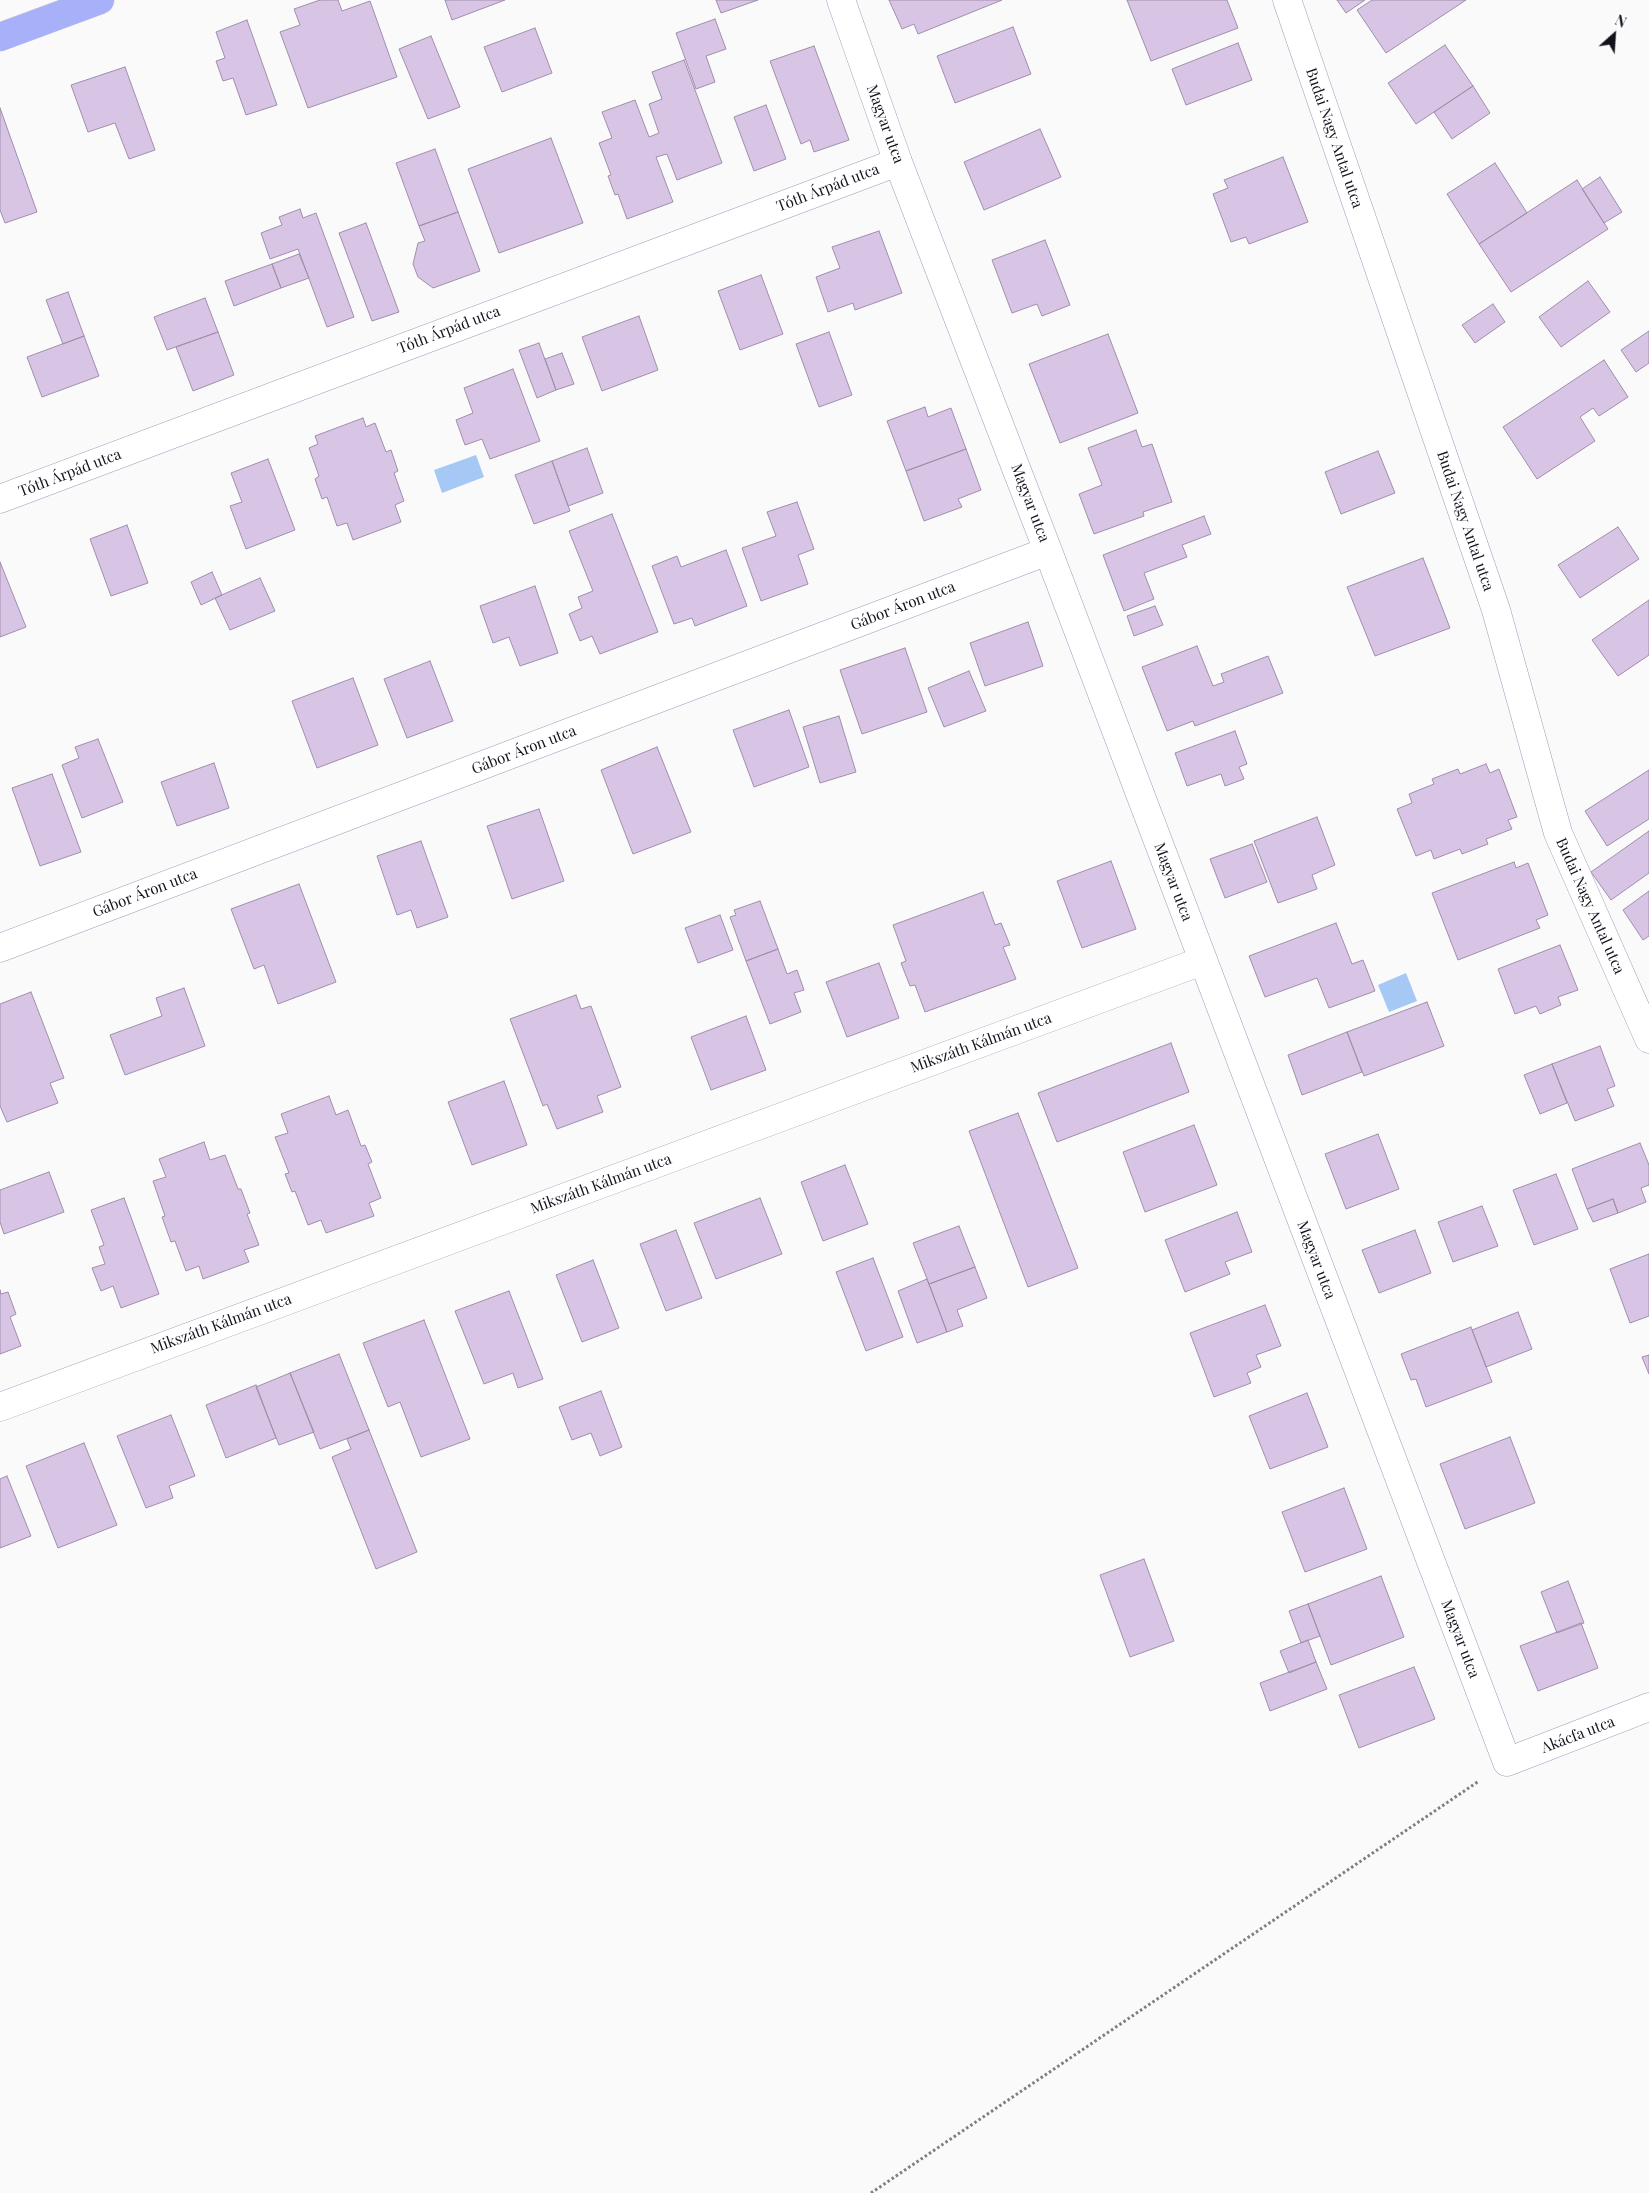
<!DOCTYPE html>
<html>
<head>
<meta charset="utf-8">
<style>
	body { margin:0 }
	#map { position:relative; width:1649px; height:2193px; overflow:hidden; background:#fafafa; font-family:"Playfair Display",serif }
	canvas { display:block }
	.north { position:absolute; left:1589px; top:10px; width:50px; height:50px; -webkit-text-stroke:4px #fff; paint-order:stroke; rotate:26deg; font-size:14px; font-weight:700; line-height:20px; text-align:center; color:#15121e }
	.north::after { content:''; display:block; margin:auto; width:18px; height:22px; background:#15121e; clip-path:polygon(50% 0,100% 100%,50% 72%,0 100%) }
</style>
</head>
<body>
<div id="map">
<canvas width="1649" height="2193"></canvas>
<div class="north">N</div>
</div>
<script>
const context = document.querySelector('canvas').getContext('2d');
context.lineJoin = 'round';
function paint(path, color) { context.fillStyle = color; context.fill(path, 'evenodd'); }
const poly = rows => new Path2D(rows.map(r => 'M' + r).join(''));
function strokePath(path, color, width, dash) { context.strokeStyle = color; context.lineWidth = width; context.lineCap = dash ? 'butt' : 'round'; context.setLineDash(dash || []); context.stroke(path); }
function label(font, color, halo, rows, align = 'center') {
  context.font = font + ' "Playfair Display",serif'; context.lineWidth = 4; context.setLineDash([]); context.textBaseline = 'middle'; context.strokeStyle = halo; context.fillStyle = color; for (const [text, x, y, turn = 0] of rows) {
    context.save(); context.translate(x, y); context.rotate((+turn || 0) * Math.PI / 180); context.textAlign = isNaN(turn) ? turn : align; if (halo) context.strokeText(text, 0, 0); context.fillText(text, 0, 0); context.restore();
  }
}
paint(poly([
	[476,455,484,477,442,493,434,470],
	[1406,973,1417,1001,1389,1012,1378,985]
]), '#a6c8f5');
const building = poly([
	[320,0,338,0,342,11,370,1,397,77,308,108,280,32,300,25,294,9,320,0],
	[445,0,505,0,452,20,445,0],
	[716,0,758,0,721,13,716,0],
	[889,0,1002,0,918,34,914,24,902,29,889,0],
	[1127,0,1227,0,1238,28,1151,61,1127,0],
	[1337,0,1365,0,1346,13,1337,0],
	[1372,0,1466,0,1386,53,1357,10,1372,0],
	[715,19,726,49,706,56,715,82,696,89,676,33,715,19],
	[247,20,277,105,246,115,233,78,223,81,216,61,225,58,216,32,247,20],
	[1013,27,1031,74,955,103,937,56,1013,27],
	[535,28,552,73,502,92,484,47,535,28],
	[431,36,460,107,428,119,399,49,431,36],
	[1238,43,1252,80,1186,105,1172,69,1238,43],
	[1445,45,1473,86,1416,124,1388,83,1445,45],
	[814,46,849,140,814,152,810,140,801,144,770,61,814,46],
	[684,60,722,163,677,180,667,154,656,157,673,202,627,219,618,194,615,195,608,176,611,175,599,143,612,138,602,112,635,100,649,137,659,133,649,104,662,99,652,72,684,60],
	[125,67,155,150,129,159,115,123,88,132,71,85,125,67],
	[1473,86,1490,113,1452,139,1434,112,1473,86],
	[766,105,786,159,754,171,734,117,766,105],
	[0,108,37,212,5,223,0,210,0,108],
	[1040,129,1061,177,984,210,964,162,1040,129],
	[551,138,583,223,499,253,468,169,551,138],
	[435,149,458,212,419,226,396,163,435,149],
	[1283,157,1308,222,1249,244,1246,237,1231,242,1213,194,1228,188,1224,180,1283,157],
	[1495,163,1527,213,1479,244,1447,194,1495,163],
	[1600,177,1622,212,1604,223,1582,189,1600,177],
	[1577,180,1608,229,1511,292,1479,244,1577,180],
	[300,209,303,218,316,213,354,317,327,327,298,249,270,259,261,233,282,225,279,217,300,209],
	[458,212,480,271,433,288,418,277,413,264,418,243,425,241,419,226,458,212],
	[366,223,399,312,372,321,339,233,366,223],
	[879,231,902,293,855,310,853,303,828,312,816,277,840,268,832,247,879,231],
	[1045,240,1070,305,1042,316,1037,304,1012,313,992,260,1045,240],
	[299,254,309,278,281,288,272,264,299,254],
	[272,264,281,288,234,306,225,281,272,264],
	[761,275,783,334,740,350,718,291,761,275],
	[1588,281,1610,312,1561,347,1539,317,1588,281],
	[68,292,84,336,63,344,46,300,68,292],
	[205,298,218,332,167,350,154,317,205,298],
	[1493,304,1505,322,1475,343,1462,325,1493,304],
	[639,316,658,370,602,391,582,337,639,316],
	[1649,331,1649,363,1636,372,1621,350,1649,331],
	[218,332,234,375,193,391,176,347,218,332],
	[829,332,852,395,819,407,796,344,829,332],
	[1108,334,1138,413,1060,443,1029,364,1108,334],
	[84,336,99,376,42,397,27,357,84,336],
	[539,343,556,390,537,398,519,350,539,343],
	[562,353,574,384,556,390,545,359,562,353],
	[1604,360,1628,397,1599,416,1593,408,1580,417,1595,441,1537,479,1503,427,1604,360],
	[513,369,540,441,490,459,482,439,465,445,456,420,473,413,464,388,513,369],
	[925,407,928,417,951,408,966,449,906,471,887,421,925,407],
	[363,418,366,427,375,423,386,452,391,450,398,471,394,473,404,501,395,505,401,522,353,540,347,523,337,526,327,497,322,499,315,479,319,476,309,448,318,444,315,436,363,418],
	[1136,430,1142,447,1152,444,1172,502,1143,512,1144,516,1094,534,1079,494,1102,485,1088,448,1136,430],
	[587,448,603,493,568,506,552,461,587,448],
	[966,449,981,490,958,499,962,507,924,521,906,471,966,449],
	[1378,451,1395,493,1341,514,1325,472,1378,451],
	[268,459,295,530,246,549,230,506,242,502,231,473,268,459],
	[552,461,570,511,534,524,515,475,552,461],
	[797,502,814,549,798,555,808,584,761,601,742,548,776,536,767,512,797,502],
	[612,514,658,632,600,654,592,636,580,641,569,614,582,608,578,597,593,591,569,531,612,514],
	[1204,516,1211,534,1182,545,1187,557,1144,573,1154,599,1124,611,1103,555,1204,516],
	[127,525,148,583,111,596,90,539,127,525],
	[1618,527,1639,559,1580,598,1558,565,1618,527],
	[726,550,747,606,695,626,692,618,674,624,652,566,677,556,681,567,726,550],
	[1423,558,1450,628,1375,656,1347,587,1423,558],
	[0,562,26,627,0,637,0,562],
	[212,572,222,595,201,605,191,582,212,572],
	[260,578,275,611,230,630,215,598,260,578],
	[535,586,558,653,520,666,509,637,493,643,480,606,535,586],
	[1649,600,1649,655,1618,676,1592,640,1649,600],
	[1155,606,1163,625,1134,636,1127,616,1155,606],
	[1028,622,1043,666,985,686,970,643,1028,622],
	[1197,646,1213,686,1224,682,1221,674,1268,656,1283,693,1195,726,1193,721,1167,731,1142,667,1197,646],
	[905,648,927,712,862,734,840,670,905,648],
	[430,661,453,721,407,738,384,679,430,661],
	[969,671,986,711,944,727,928,688,969,671],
	[353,678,378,745,317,768,292,701,353,678],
	[789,710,809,767,754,787,733,730,789,710],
	[839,716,856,772,820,783,803,727,839,716],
	[1235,731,1247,764,1239,767,1244,779,1225,786,1221,774,1187,786,1175,753,1235,731],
	[98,739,123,802,82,818,62,765,79,758,75,747,98,739],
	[657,747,691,832,633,854,601,770,657,747],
	[214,763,229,808,177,826,161,782,214,763],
	[1486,764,1490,773,1499,769,1517,817,1508,820,1512,829,1486,839,1488,844,1462,854,1460,849,1434,859,1431,850,1416,856,1397,809,1412,803,1409,794,1434,784,1432,779,1458,769,1460,774,1486,764],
	[1649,770,1649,819,1607,846,1585,811,1649,770],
	[52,774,81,852,40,866,12,788,52,774],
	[539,809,564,881,512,899,487,826,539,809],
	[1317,817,1335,865,1312,875,1317,889,1278,903,1254,841,1317,817],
	[1649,831,1649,873,1611,900,1591,872,1649,831],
	[421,841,448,917,417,928,411,910,397,915,377,856,421,841],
	[1252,844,1267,882,1225,898,1210,859,1252,844],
	[1111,861,1136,929,1082,948,1057,881,1111,861],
	[1514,862,1516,868,1528,863,1548,915,1536,920,1540,928,1458,960,1432,893,1514,862],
	[299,884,336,982,278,1004,264,965,254,969,231,909,299,884],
	[1649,891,1649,936,1643,940,1623,910,1649,891],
	[983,892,995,925,1001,923,1010,945,1003,947,1016,979,925,1012,915,985,910,986,901,963,906,961,893,925,983,892],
	[760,901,778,949,746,961,730,917,736,915,734,910,760,901],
	[720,915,733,950,698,963,685,928,720,915],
	[1336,923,1352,964,1363,960,1375,991,1329,1008,1317,978,1265,997,1249,956,1336,923],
	[1560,945,1578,990,1558,997,1561,1005,1540,1014,1536,1006,1515,1014,1498,969,1560,945],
	[778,949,787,974,797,970,804,990,794,993,801,1012,770,1024,746,961,778,949],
	[879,963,899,1018,847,1037,826,982,879,963],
	[184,988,205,1046,125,1075,110,1035,162,1016,156,998,184,988],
	[31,992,64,1078,50,1083,58,1103,7,1122,0,1106,0,1004,31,992],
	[576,995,581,1009,591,1006,621,1087,597,1096,603,1112,557,1129,547,1104,543,1106,510,1019,576,995],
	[1427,1002,1444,1046,1364,1076,1347,1032,1427,1002],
	[746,1016,766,1070,711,1090,691,1037,746,1016],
	[1347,1032,1362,1072,1302,1095,1288,1055,1347,1032],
	[1171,1043,1189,1092,1057,1142,1038,1093,1171,1043],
	[1600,1046,1615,1086,1607,1089,1614,1106,1575,1121,1552,1064,1600,1046],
	[1552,1064,1567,1103,1540,1114,1524,1075,1552,1064],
	[504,1081,527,1145,472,1165,448,1102,504,1081],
	[329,1096,336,1115,348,1110,361,1146,365,1145,372,1162,368,1164,381,1198,369,1203,374,1216,326,1233,321,1220,308,1225,295,1191,292,1192,285,1174,289,1173,275,1137,288,1133,281,1114,329,1096],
	[1018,1113,1078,1268,1028,1287,969,1131,1018,1113],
	[1194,1125,1217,1185,1145,1212,1123,1152,1194,1125],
	[1378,1134,1399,1189,1346,1209,1325,1154,1378,1134],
	[204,1142,210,1160,225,1155,238,1189,241,1189,250,1213,247,1214,259,1245,244,1250,249,1262,203,1279,199,1266,186,1271,175,1241,171,1242,162,1217,165,1216,153,1181,166,1177,159,1159,204,1142],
	[1640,1143,1649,1165,1649,1185,1641,1188,1646,1202,1618,1213,1613,1199,1587,1209,1572,1169,1640,1143],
	[845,1165,868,1224,823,1241,801,1182,845,1165],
	[49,1172,64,1212,4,1234,0,1222,0,1190,49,1172],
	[1556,1174,1578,1229,1534,1245,1513,1190,1556,1174],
	[124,1198,159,1294,121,1308,113,1286,101,1291,92,1268,105,1264,99,1247,104,1245,91,1210,124,1198],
	[760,1198,782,1254,716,1279,694,1223,760,1198],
	[1613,1199,1618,1213,1593,1222,1587,1209,1613,1199],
	[1482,1206,1498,1246,1453,1262,1438,1222,1482,1206],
	[1237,1212,1252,1252,1225,1262,1230,1274,1185,1292,1165,1240,1237,1212],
	[959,1226,975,1267,929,1284,913,1243,959,1226],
	[676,1230,702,1298,666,1311,640,1244,676,1230],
	[1415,1230,1431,1273,1379,1293,1362,1250,1415,1230],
	[1649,1254,1649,1316,1630,1323,1610,1269,1649,1254],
	[873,1258,903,1337,866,1351,836,1272,873,1258],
	[593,1260,619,1328,582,1342,556,1275,593,1260],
	[975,1267,987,1298,957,1310,963,1326,947,1332,929,1284,975,1267],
	[927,1279,947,1332,917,1343,898,1291,927,1279],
	[0,1290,1,1294,8,1292,16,1314,10,1317,21,1346,0,1354,0,1290],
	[509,1291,543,1379,518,1388,513,1373,484,1384,455,1311,509,1291],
	[1265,1305,1281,1346,1256,1355,1261,1367,1247,1373,1251,1383,1214,1397,1190,1333,1265,1305],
	[1518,1312,1532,1349,1486,1367,1472,1330,1518,1312],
	[424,1320,470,1439,421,1457,400,1402,388,1407,363,1343,424,1320],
	[1471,1327,1492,1382,1426,1407,1416,1379,1411,1380,1401,1354,1471,1327],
	[339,1354,369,1430,320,1449,290,1373,339,1354],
	[1649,1355,1649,1374,1642,1357,1649,1355],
	[290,1373,314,1432,279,1445,256,1387,290,1373],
	[256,1385,276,1438,226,1458,206,1405,256,1385],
	[601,1391,622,1447,600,1456,591,1433,572,1440,559,1407,601,1391],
	[1307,1393,1328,1447,1270,1469,1249,1416,1307,1393],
	[171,1415,195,1476,169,1486,173,1498,146,1508,117,1436,171,1415],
	[369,1430,417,1552,376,1569,332,1457,351,1449,347,1439,369,1430],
	[1510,1437,1535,1503,1465,1529,1440,1464,1510,1437],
	[84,1443,117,1525,58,1548,26,1466,84,1443],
	[7,1476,31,1536,0,1548,0,1479,7,1476],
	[1344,1488,1367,1549,1305,1572,1282,1512,1344,1488],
	[1144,1559,1174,1641,1130,1657,1100,1575,1144,1559],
	[1381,1576,1404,1637,1331,1665,1308,1604,1381,1576],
	[1568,1581,1584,1623,1557,1633,1541,1592,1568,1581],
	[1308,1604,1320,1636,1301,1643,1289,1611,1308,1604],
	[1581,1623,1598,1668,1538,1691,1520,1646,1581,1623],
	[1308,1640,1316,1662,1289,1673,1280,1651,1308,1640],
	[1316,1662,1327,1689,1270,1711,1260,1683,1316,1662],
	[1414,1667,1435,1719,1359,1748,1339,1695,1414,1667]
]);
paint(building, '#d8c5e5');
strokePath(building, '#a08eac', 1);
const minor = poly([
	[841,0,898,162,1048,551,1507,1762,1649,1707],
	[1287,0,1496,610,1558,833,1649,1039],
	[0,499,898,162],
	[0,948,1048,551],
	[0,1407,1202,961]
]);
const major = poly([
	[0,37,100,0]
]);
strokePath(minor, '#a19bbd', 29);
strokePath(major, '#d5d4d6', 29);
strokePath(poly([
	[871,2193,1479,1781]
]), '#7f7d84', 3, [2.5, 2.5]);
strokePath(minor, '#fff', 28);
strokePath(major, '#a7b0f8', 28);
label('15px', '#15121e', '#fff', [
	["Magyar utca",885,124,70],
	["Budai Nagy Antal utca",1334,138,71],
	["Tóth Árpád utca",828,188,-21],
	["Tóth Árpád utca",449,330,-21],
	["Tóth Árpád utca",70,473,-21],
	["Magyar utca",1030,503,69],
	["Budai Nagy Antal utca",1465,521,71],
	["Gábor Áron utca",903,606,-21],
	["Gábor Áron utca",524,750,-21],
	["Magyar utca",1173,882,69],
	["Gábor Áron utca",145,893,-21],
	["Budai Nagy Antal utca",1590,906,66],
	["Mikszáth Kálmán utca",981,1043,-20],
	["Mikszáth Kálmán utca",601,1184,-20],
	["Magyar utca",1316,1260,69],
	["Mikszáth Kálmán utca",221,1324,-20],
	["Magyar utca",1460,1639,69],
	["Akácfa utca",1578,1735,-21]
]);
</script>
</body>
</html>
